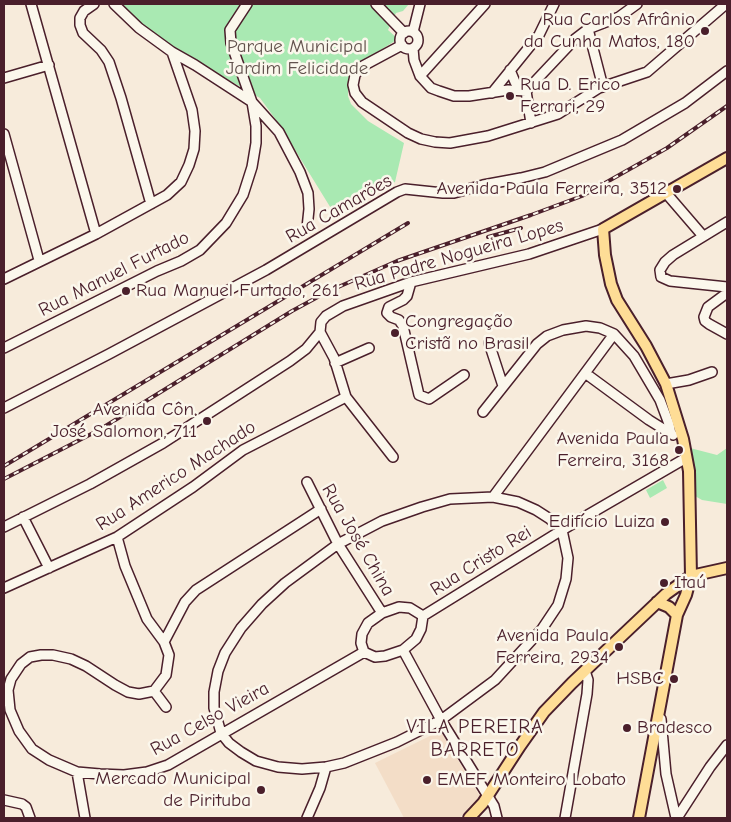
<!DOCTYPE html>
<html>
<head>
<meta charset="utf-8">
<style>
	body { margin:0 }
	#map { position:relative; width:731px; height:822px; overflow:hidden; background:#f7ebdb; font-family:"Comic Neue",sans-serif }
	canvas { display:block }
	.frame { position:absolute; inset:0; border:5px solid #4a1f2b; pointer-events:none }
</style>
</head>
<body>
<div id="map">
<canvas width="731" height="822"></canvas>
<div class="frame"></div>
</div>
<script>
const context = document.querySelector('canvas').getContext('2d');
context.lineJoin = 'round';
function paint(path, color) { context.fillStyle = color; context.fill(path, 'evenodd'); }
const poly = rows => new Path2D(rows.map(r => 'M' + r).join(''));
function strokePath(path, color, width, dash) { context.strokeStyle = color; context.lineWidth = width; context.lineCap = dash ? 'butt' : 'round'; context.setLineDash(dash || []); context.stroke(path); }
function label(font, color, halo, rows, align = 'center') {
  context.font = font + ' "Comic Neue",sans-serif'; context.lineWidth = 5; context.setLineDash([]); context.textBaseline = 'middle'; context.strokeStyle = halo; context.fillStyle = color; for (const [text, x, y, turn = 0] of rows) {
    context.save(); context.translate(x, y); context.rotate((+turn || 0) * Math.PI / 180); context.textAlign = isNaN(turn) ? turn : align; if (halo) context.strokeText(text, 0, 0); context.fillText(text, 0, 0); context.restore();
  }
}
paint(poly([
	[438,732,441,732,481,798,459,818,404,818,375,763]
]), '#f3ddc7');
paint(poly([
	[120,4,409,4,403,11,396,13,388,30,398,39,352,68,348,79,348,96,351,104,368,121,404,143,395,182,332,210,279,124,260,98,164,43,129,14],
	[690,448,717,455,727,448,727,504,702,500,695,496],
	[663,480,667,488,650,498,646,490]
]), '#a9e9b2');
const minor = poly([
	[31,4,96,234],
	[94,4,84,11,80,18,80,25,83,33,101,50,109,62,121,98,151,204],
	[114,4,139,28,172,52,195,65,252,102,279,132,300,172,308,193,309,209,307,228],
	[376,4,404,33],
	[588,29,603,87],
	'400 40a9 9 0 1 1 18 0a9 9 0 1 1-18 0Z',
	[413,32,420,4],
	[402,45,361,67,355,75,353,85,355,93,362,102,408,133,421,139,435,142,450,143,488,136,558,114,599,88,647,72,726,4],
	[413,48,414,60,420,76,431,88,439,91,454,96,469,96,508,90,526,91],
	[510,70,515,82,521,90],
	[420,76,485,4],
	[4,78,49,65],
	[492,93,539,35,554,4],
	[531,123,526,91,575,39,588,29,619,17,637,4],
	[4,134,39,260],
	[666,193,703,236],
	[727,222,673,255,665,262,660,270,661,277,670,281,727,287],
	[4,279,96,234,167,195,181,182,189,165,194,149,195,131,192,110,172,52],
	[411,282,407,296,403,300,389,307,387,313,391,317,399,320,403,326,419,395,429,399,464,375],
	[727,293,708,307,704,317,705,321,709,324,727,334],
	[320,332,334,358,346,397,393,457],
	[489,343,503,386],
	[4,348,157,271,181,261,200,250,226,223,243,195,252,167,256,143,256,126,252,102,231,43,230,30,247,4],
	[335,363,369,348],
	[585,373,649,420,673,435],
	[666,384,689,380,712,372],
	[4,408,109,354,266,270,397,192,405,189,443,193,454,193,483,185,521,178,545,172,622,140,685,103,727,71],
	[483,412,537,344,547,336,563,330,586,326,600,328,614,334,634,356,660,400,669,424,671,434],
	[307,482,338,544,382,613],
	[493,497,518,502,536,510,550,519,562,530,568,558,566,579,558,605,542,629,495,680,441,720,397,742,344,763,326,767,302,769,278,767,256,761,241,752,229,743,221,733,214,708,214,692,218,671,225,653,241,628,262,604,285,583,338,544,382,521,422,507,450,499,493,497],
	[493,497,614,334],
	[23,517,49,568],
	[4,527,90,484,163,443,290,361,306,349,320,332,321,322,326,316,343,306,411,282,529,254,603,229],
	[117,537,125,566,147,619,164,642,169,655,166,675,154,691,139,694,128,692,115,685,86,666,71,659,53,655,41,655,30,657,21,664,11,679,8,690,10,710,19,731,32,749,49,760,77,772,100,774,124,775,147,772,168,765,364,652],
	[4,588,117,537,193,487,243,450,346,397],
	[423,616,562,530,686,458],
	[164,642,185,602,196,590,321,509],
	[403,650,441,720,494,806,497,818],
	[364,652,361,643,362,634,368,623,382,613,399,607,410,608,423,616],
	[364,652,375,657,385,656,403,650,416,639,421,629,423,616],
	[154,691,166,707],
	[661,719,666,774,676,818],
	[77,772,85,818],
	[4,800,22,804,26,807,30,818],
	[307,818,320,788,326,767],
	[565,818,587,694,588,680,585,671],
	[677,818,710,767,727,745]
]);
const major = poly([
	[657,602,669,607,677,615],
	[469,818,483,803,520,746,544,712,572,683,666,594,691,576,727,568],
	[639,818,677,615,686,595,691,576,689,471,683,439,666,384,646,346,617,300,611,284,605,255,603,229,727,158]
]);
strokePath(minor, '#4a1f2b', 12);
strokePath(major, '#4a1f2b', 14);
strokePath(minor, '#fbf7ec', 9);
strokePath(major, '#fedd96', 10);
const rail = poly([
	[488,237,521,228],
	[4,466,408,223],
	[4,479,99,430,292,311,327,292,397,261,531,215,582,196,667,148,727,106]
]);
strokePath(rail, '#4a1f2b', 4);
strokePath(rail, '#fbf7ec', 2, [5.5]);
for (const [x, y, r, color] of [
	[705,31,5,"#4a1f2b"],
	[510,96,5,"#4a1f2b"],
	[677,189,5,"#4a1f2b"],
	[126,291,5,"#4a1f2b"],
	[395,333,5,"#4a1f2b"],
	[207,421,5,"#4a1f2b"],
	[679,450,5,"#4a1f2b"],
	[665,522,5,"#4a1f2b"],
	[664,583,5,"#4a1f2b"],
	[619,647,5,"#4a1f2b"],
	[674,679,5,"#4a1f2b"],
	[627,728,5,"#4a1f2b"],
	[427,780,5,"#4a1f2b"],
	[261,790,5,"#4a1f2b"]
]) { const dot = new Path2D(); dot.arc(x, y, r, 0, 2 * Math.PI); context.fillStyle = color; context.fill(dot); strokePath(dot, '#fbf7ec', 2); }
label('19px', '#4a1f2b', '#fbf7ec', [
	["Rua Carlos Afrânio",695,20],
	["da Cunha Matos, 180",695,42],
	["Rua D. Erico",520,85,"left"],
	["Ferrari, 29",520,107,"left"],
	["Avenida Paula Ferreira, 3512",667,189],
	["Rua Manuel Furtado, 261",136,291,"left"],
	["Congregação",405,322,"left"],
	["Cristã no Brasil",405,344,"left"],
	["Avenida Côn.",197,410],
	["José Salomon, 711",197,432],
	["Avenida Paula",669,439],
	["Ferreira, 3168",669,461],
	["Edifício Luiza",655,522],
	["Itaú",674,583,"left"],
	["Avenida Paula",609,636],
	["Ferreira, 2934",609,658],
	["HSBC",664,679],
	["Bradesco",637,728,"left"],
	["Mercado Municipal",251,779],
	["de Pirituba",251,801],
	["EMEF Monteiro Lobato",437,780,"left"]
], 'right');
label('19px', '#62524d', '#fbf7ec', [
	["Parque Municipal",297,47],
	["Jardim Felicidade",297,69]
]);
label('19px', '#4a1f2b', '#fbf7ec', [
	["Rua Camarões",339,209,-30],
	["Rua Padre Nogueira Lopes",459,255,-16],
	["Rua Manuel Furtado",114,274,-27],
	["Rua Americo Machado",176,476,-33],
	["Rua José China",358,540,60],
	["Rua Cristo Rei",481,561,-32],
	["Rua Celso Vieira",210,719,-29]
]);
context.letterSpacing = '1px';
label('20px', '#4a1f2b', '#fbf7ec', [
	["VILA PEREIRA",475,727],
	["BARRETO",475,750]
]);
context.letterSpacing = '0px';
</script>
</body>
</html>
